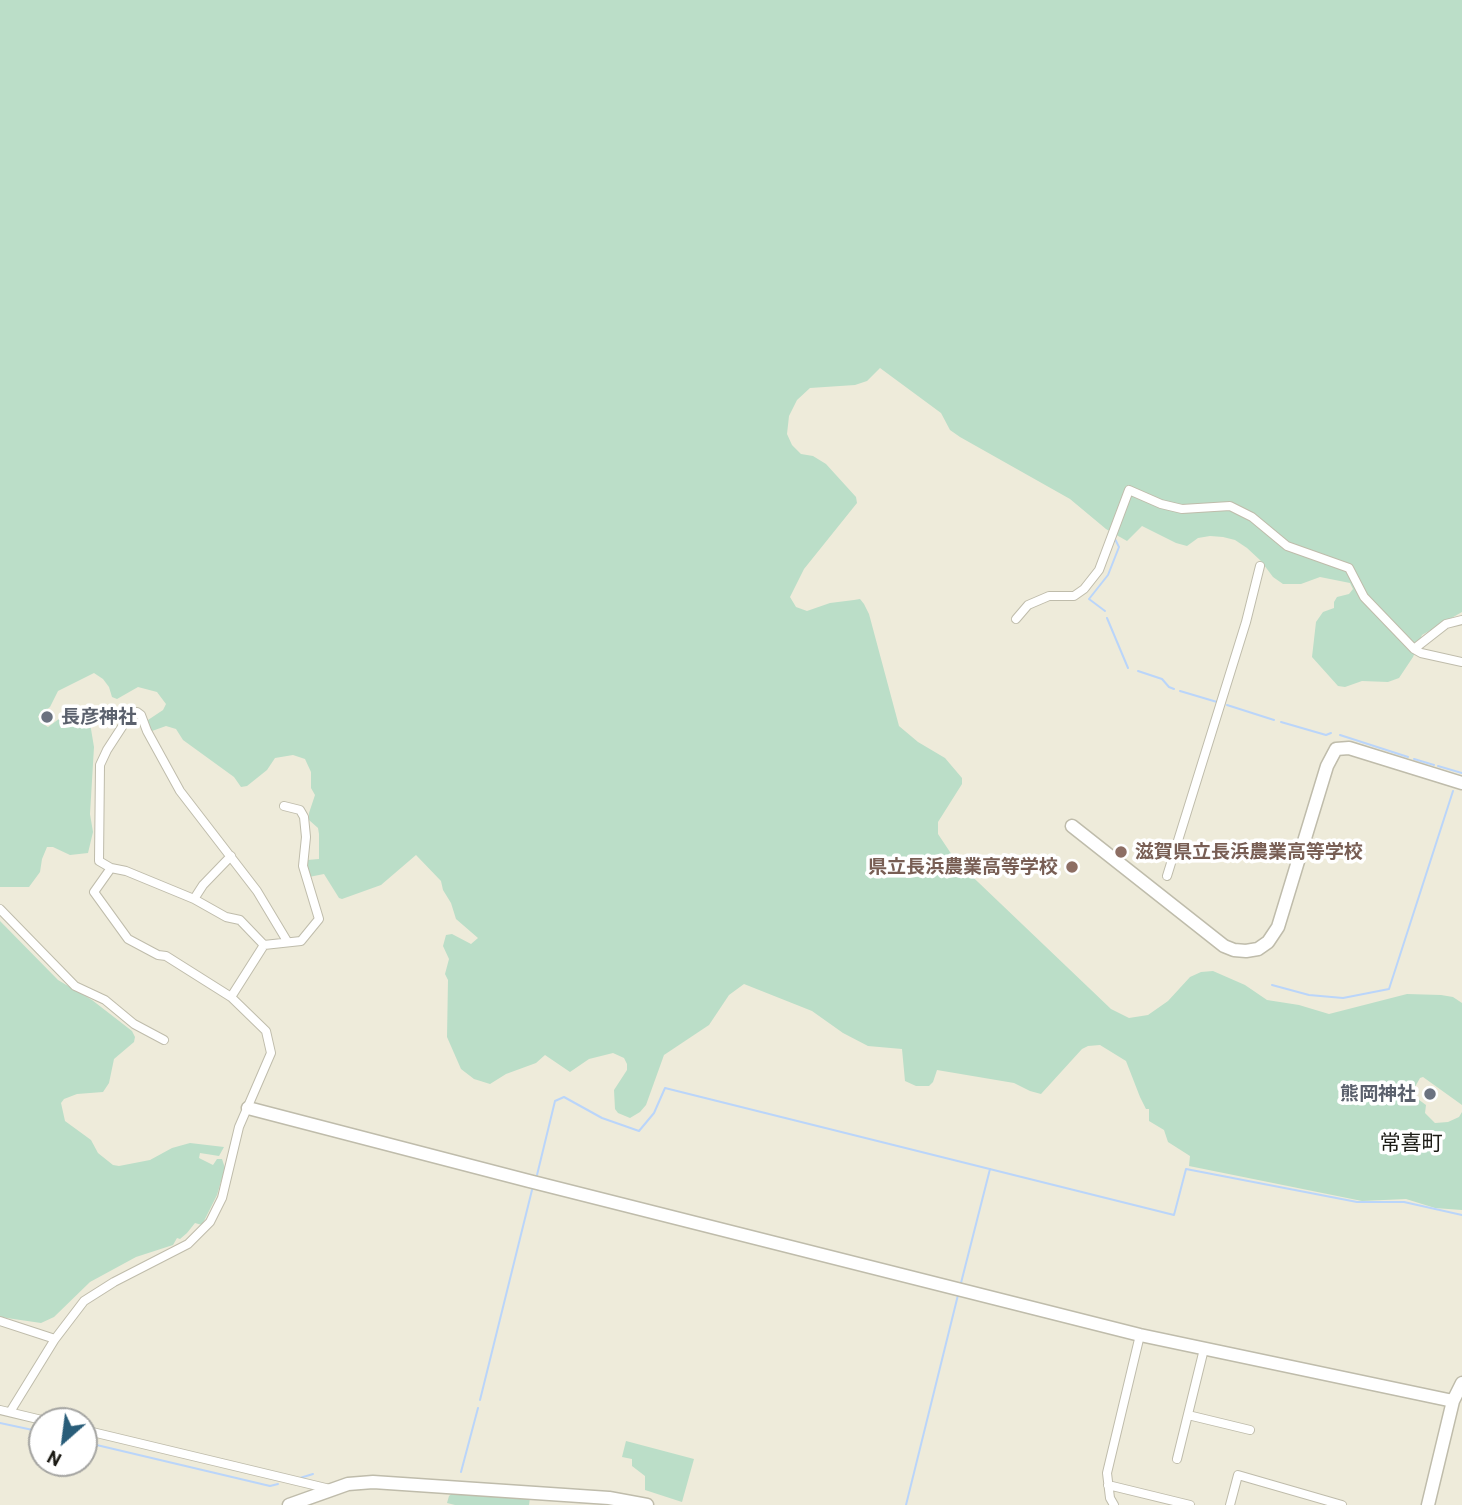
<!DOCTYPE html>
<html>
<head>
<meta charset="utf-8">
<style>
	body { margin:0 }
	#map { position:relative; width:1462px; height:1505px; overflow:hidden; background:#eeebda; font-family:Barlow,sans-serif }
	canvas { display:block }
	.north { position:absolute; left:28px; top:1407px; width:70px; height:70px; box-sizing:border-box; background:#fff; border:2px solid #a4a4a1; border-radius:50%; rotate:208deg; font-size:19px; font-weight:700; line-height:28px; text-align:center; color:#1c1b15 }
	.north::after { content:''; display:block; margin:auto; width:24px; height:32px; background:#295d79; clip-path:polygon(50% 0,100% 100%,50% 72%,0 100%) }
</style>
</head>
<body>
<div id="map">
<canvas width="1462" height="1505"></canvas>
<div class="north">N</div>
</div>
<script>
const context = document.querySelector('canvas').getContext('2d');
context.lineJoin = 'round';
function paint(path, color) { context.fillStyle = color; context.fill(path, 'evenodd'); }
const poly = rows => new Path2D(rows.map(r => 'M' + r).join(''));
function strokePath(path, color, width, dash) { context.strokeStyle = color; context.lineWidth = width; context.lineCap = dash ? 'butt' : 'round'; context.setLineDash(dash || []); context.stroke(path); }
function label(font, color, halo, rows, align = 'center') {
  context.font = font + ' Barlow,"Noto Sans JP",sans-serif'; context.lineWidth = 7; context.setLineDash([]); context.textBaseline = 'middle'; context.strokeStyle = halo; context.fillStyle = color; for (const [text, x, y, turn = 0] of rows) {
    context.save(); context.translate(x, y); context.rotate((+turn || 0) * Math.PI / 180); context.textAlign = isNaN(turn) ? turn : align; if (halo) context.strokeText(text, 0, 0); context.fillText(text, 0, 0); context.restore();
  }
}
paint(poly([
	[0,0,1462,0,1462,612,1422,635,1413,657,1399,678,1388,682,1362,681,1345,687,1338,686,1312,657,1316,622,1323,612,1334,608,1334,602,1337,597,1349,594,1353,589,1350,583,1320,577,1301,584,1283,584,1273,577,1261,561,1247,548,1235,540,1223,537,1210,536,1198,538,1187,546,1176,543,1142,526,1127,541,1106,529,1070,499,960,437,950,430,941,413,880,368,867,381,855,385,810,388,797,400,789,416,787,434,792,445,801,454,813,456,826,464,856,497,857,503,804,569,790,597,796,607,807,611,830,603,854,600,860,599,864,604,869,614,899,726,918,742,945,758,962,778,962,784,938,822,938,834,956,861,1111,1009,1129,1018,1148,1015,1168,1001,1190,977,1201,972,1213,971,1245,985,1267,1000,1299,1005,1329,1014,1407,994,1441,995,1453,997,1462,1003,1462,1105,1423,1077,1420,1078,1411,1094,1426,1105,1425,1113,1435,1123,1448,1122,1459,1117,1462,1112,1462,1210,1435,1208,1406,1199,1362,1201,1189,1166,1190,1156,1168,1142,1164,1130,1149,1121,1149,1109,1146,1109,1140,1097,1126,1061,1100,1045,1088,1046,1082,1049,1041,1094,1030,1091,1014,1083,937,1070,933,1082,929,1086,916,1086,905,1081,902,1049,868,1046,843,1033,812,1011,744,984,729,995,709,1025,664,1055,646,1105,640,1112,630,1118,618,1113,615,1109,614,1090,627,1070,627,1064,624,1058,613,1053,589,1059,570,1072,545,1055,536,1063,506,1074,490,1084,474,1079,461,1069,447,1037,448,980,445,974,449,959,443,946,446,935,452,934,471,944,478,938,456,919,451,903,443,890,441,881,416,855,381,885,342,899,339,898,324,874,309,877,307,860,319,859,319,834,318,828,309,820,309,813,315,795,311,788,311,772,305,759,293,755,275,758,267,770,247,786,241,787,234,777,183,740,176,729,166,726,152,731,145,722,163,710,166,704,157,692,138,687,117,699,112,697,109,687,103,679,94,673,58,691,50,707,38,716,40,722,48,727,71,710,90,723,94,747,90,814,93,832,88,853,70,855,53,847,47,847,42,859,40,872,29,887,0,887],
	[0,921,58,980,92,1000,132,1031,135,1037,134,1042,114,1059,109,1083,103,1092,77,1094,64,1099,61,1103,65,1121,91,1140,98,1153,113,1165,119,1166,150,1160,172,1148,190,1143,224,1147,219,1156,200,1153,199,1158,213,1165,217,1159,222,1159,225,1168,217,1195,202,1225,195,1223,187,1233,180,1239,177,1238,173,1245,136,1257,90,1282,54,1317,41,1323,0,1317],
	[626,1441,694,1459,682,1502,645,1490,645,1476,632,1466,632,1459,622,1457],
	[454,1492,530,1498,529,1505,455,1505,447,1503,449,1496]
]), '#bbdec8');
strokePath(poly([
	[1105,611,1089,599,1108,575,1119,547,1115,539],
	[1107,618,1128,668],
	[1138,671,1162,679,1169,687,1174,689],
	[1180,691,1217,702],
	[1227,705,1274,720],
	[1281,722,1326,735,1331,733],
	[1340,735,1408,757],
	[1414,759,1434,765],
	[1438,766,1462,773],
	[1272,985,1309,995,1343,998,1389,989,1453,791],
	[537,1175,555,1101,564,1097,602,1118,639,1131,654,1113,665,1088,1174,1215,1186,1169,1357,1202,1404,1202,1462,1215],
	[961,1283,990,1169],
	[480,1400,532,1190],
	[0,1423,42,1432],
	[84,1442,270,1486,278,1484],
	[461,1472,478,1408],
	[300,1478,313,1474],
	[906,1505,958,1295]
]), '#bad5fa', 2);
const street = poly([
	[1016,619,1028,605,1049,596,1074,596,1084,589,1099,570,1129,490,1161,504,1182,509,1230,506,1252,517,1287,546,1349,568,1364,597,1414,649,1421,653,1462,662],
	[1414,649,1446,624,1462,620],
	[1167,876,1246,622,1260,566],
	[194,899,203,885,231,856],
	[0,909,75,986,105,1000,134,1024,164,1040],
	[264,945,240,920,226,917,194,899,126,871,111,868,99,861,100,765,107,750,131,713,137,712,141,715,147,731,180,791,257,891,287,941],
	[231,997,264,945,301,941,319,919,303,866,306,837,304,817,300,810,284,806],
	[0,1321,55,1339],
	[0,1410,46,1421],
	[10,1412,55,1339,84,1301,114,1282,188,1244,210,1222,222,1198,239,1127,271,1053,266,1031,231,997,166,956,158,955,128,939,94,892,111,868],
	[1188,1415,1250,1430],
	[84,1430,330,1489],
	[1177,1459,1204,1349],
	[1108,1485,1190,1505],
	[1114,1505,1110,1498,1107,1473,1140,1335],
	[1230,1505,1238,1475,1342,1505]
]);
const secondary = poly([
	[1072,826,1224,946,1234,950,1246,951,1258,949,1268,942,1278,927,1327,766,1336,749,1349,748,1462,783],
	[248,1108,529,1181,1140,1335,1453,1401],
	[289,1505,348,1484,373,1482,609,1498,647,1505],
	[1428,1505,1453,1401,1462,1383]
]);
strokePath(street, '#bfbcab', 10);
strokePath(secondary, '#bfbcab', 15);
strokePath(street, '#fff', 8);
strokePath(secondary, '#fff', 12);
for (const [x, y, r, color] of [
	[47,717,7,"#6b7280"],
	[1121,852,7,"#8d6e63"],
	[1072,867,7,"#8d6e63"],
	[1430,1094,7,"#6b7280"]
]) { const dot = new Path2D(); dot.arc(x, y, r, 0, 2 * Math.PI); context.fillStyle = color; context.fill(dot); strokePath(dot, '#fff', 2.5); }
label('bold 19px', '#5b616d', '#fff', [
	["長彦神社",61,717],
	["熊岡神社",1416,1094,"right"]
], 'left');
label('bold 19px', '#785e54', '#fff', [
	["滋賀県立長浜農業高等学校",1135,852],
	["県立長浜農業高等学校",1058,867,"right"]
], 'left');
label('21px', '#1c1b15', '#fff', [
	["常喜町",1411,1143]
]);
</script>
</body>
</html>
